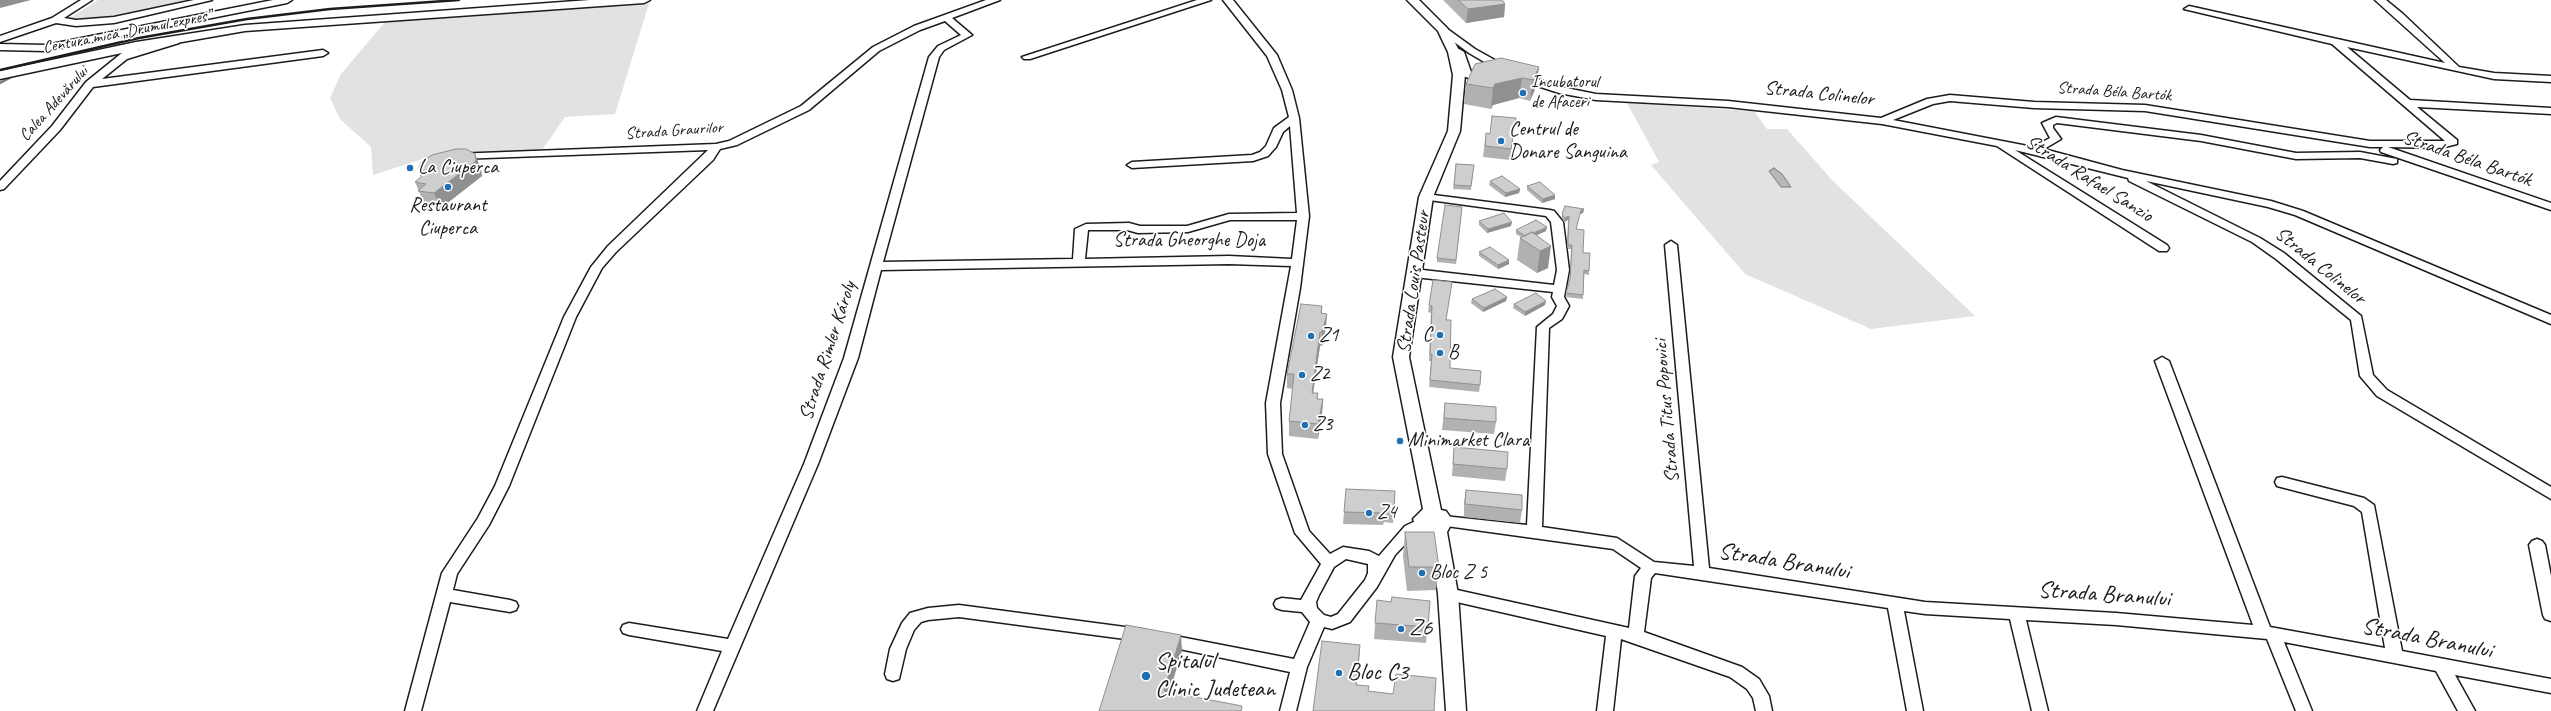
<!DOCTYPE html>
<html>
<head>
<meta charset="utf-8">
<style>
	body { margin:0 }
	canvas { display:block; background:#fff }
</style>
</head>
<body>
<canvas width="2551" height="711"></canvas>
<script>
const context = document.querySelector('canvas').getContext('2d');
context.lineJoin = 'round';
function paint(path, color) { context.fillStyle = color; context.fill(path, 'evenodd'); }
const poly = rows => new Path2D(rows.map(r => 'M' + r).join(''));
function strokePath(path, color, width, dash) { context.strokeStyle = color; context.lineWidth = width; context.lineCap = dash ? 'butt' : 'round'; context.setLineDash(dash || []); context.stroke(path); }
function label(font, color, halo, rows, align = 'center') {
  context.font = font + ' Caveat,sans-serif'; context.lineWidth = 3.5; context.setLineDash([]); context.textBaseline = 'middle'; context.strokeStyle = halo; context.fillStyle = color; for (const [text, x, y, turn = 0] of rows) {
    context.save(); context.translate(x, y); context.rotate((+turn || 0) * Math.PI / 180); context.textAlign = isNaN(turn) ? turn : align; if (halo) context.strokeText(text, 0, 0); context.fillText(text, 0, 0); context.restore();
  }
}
paint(poly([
	[98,0,199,0,102,21,67,20],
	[650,0,615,114,565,117,540,153,435,155,373,175,371,147,340,119,330,98,341,74,390,16],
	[1627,103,1754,111,1767,129,1787,129,1832,180,1975,316,1871,329,1745,274,1651,165,1659,162]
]), '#e2e2e2');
const water = poly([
	[1774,168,1782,174,1791,187,1781,187,1769,171,1774,168]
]);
paint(water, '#b8b8b8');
strokePath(water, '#7a7a7a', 1);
strokePath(poly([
	[0,83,15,75]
]), '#7a7a7a', 2.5);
const minor = poly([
	[81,0,92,0,64,18,76,20,114,17,194,0,212,0,114,23,76,26,56,23,0,42,0,36,52,18,81,0],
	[273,0,292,0,287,3,46,51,0,50,0,44,46,45,273,0],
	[986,0,1000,0,952,18,972,35,944,50,939,57,883,262,1073,259,1075,229,1086,224,1129,223,1140,226,1187,226,1229,214,1297,213,1290,126,1283,132,1276,147,1268,156,1253,161,1132,168,1127,165,1132,162,1252,155,1260,152,1266,146,1274,128,1289,117,1282,90,1267,56,1223,0,1233,0,1277,55,1292,90,1299,118,1309,216,1300,288,1280,403,1282,454,1309,531,1330,554,1343,547,1369,551,1379,556,1405,526,1422,518,1427,519,1429,523,1427,527,1415,534,1395,555,1377,587,1350,622,1332,629,1324,627,1307,667,1296,711,1280,711,1290,672,1165,646,1159,645,1157,640,1159,635,1165,634,1294,659,1310,622,1302,612,1282,610,1276,608,1274,604,1276,600,1282,598,1301,600,1321,564,1295,533,1268,454,1266,403,1291,266,1229,264,881,270,858,358,818,464,713,711,697,711,722,651,629,635,623,633,621,629,623,625,629,623,728,639,804,464,844,358,929,57,938,46,961,35,945,21,920,30,879,51,809,110,737,145,720,149,713,160,616,252,602,268,576,317,509,486,489,525,457,574,453,590,510,600,516,602,518,606,516,610,510,612,450,602,421,711,405,711,442,573,478,518,495,486,564,317,591,267,608,246,708,150,458,159,453,156,454,154,716,144,729,141,801,106,873,47,914,26,986,0],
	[1230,220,1297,220,1292,259,1229,256,1085,259,1088,230,1127,230,1138,233,1188,232,1230,220],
	[1346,559,1368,564,1368,573,1365,580,1338,614,1331,617,1324,615,1317,608,1316,602,1319,595,1334,567,1346,559],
	[1197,0,1211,0,1030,59,1024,59,1022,57,1197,0],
	[2375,0,2386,0,2403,14,2459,67,2494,73,2551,76,2551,82,2494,79,2347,47,2410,100,2551,108,2551,114,2417,107,2457,140,2457,144,2441,148,2388,147,2551,203,2551,210,2381,152,2380,150,2383,147,2370,147,2145,111,2034,108,1950,101,1933,104,1893,120,2033,147,2050,138,2042,123,2056,117,2201,135,2296,153,2360,152,2397,159,2397,163,2393,164,2360,158,2296,159,2201,141,2057,123,2053,125,2053,128,2061,139,2044,149,2122,170,2271,201,2303,211,2551,315,2551,324,2295,215,2268,207,2146,181,2260,238,2284,253,2361,316,2373,375,2387,390,2551,487,2551,499,2377,396,2360,376,2351,320,2276,259,2252,242,2129,181,2128,178,2015,150,2167,245,2169,248,2167,251,2159,251,1997,146,1882,124,1728,107,1596,100,1559,93,1510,77,1469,53,1438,30,1446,28,1475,49,1518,73,1561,87,1596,94,1728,101,1881,118,1927,99,1950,95,2034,102,2145,105,2370,141,2445,141,2332,44,2184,9,2189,6,2445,63,2375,0],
	[176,38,179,39,179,43,127,59,102,79,323,50,328,53,323,56,93,87,60,130,4,189,0,190,0,181,52,126,86,82,133,44,139,44,141,46,137,50,176,38],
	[1459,49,1464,52,1471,72,1491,75,1491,79,1474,80,1463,76,1454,52,1459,49],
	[1426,194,1550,210,1554,211,1563,222,1569,270,1564,297,1569,306,1562,319,1549,328,1542,527,1617,538,1654,562,1694,566,1665,245,1671,241,1677,245,1709,568,1925,602,2116,613,2253,625,2155,361,2162,357,2169,361,2270,627,2385,648,2362,512,2354,506,2277,486,2275,482,2277,478,2282,477,2364,498,2374,505,2402,651,2551,679,2551,693,2455,675,2475,711,2458,711,2436,671,2284,642,2312,711,2296,711,2267,639,2116,625,2026,620,2048,711,2032,711,2010,619,1925,614,1904,611,1923,711,1907,711,1888,608,1655,573,1651,578,1644,632,1742,667,1759,679,1769,696,1772,711,1756,711,1753,698,1747,689,1730,677,1621,639,1613,711,1597,711,1606,636,1448,600,1442,598,1440,594,1442,590,1448,588,1629,628,1635,576,1641,568,1613,549,1439,525,1437,521,1439,517,1444,516,1527,525,1537,327,1553,314,1557,306,1552,297,1553,292,1414,277,1408,273,1414,269,1554,285,1557,270,1551,222,1546,216,1422,199,1420,197,1422,195,1426,194],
	[2537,539,2542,541,2545,545,2551,576,2551,621,2545,619,2543,615,2529,545,2532,541,2537,539],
	[959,605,1140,629,1146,630,1148,635,1146,640,1140,641,959,617,928,620,921,622,914,630,906,649,899,679,893,681,887,679,885,674,890,649,902,623,910,613,928,608,959,605]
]);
const major = poly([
	[590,0,650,0,644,3,245,31,136,50,0,79,0,71,136,42,245,25,590,0],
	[1407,0,1419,0,1447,28,1460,52,1465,75,1460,131,1433,197,1409,357,1441,510,1446,511,1453,521,1447,532,1458,594,1466,711,1446,711,1438,594,1430,535,1418,532,1413,519,1423,509,1393,357,1419,197,1448,131,1453,75,1448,52,1438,31,1407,0]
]);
strokePath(minor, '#1c1c1c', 3);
strokePath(major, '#1c1c1c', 3);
paint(minor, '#fff');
paint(major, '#fff');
strokePath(poly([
	[0,70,139,38,247,19,330,9,459,0]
]), '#1c1c1c', 2.5);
paint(poly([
	[1443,0,1502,0,1505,4,1504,17,1466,23],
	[1539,67,1536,87,1530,101,1519,98,1493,105,1491,109,1464,104,1466,84],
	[1514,129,1510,160,1483,157,1486,133,1490,134],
	[475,154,481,169,482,176,441,208,425,206,415,182],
	[1456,164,1474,165,1471,190,1453,189],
	[1490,181,1520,189,1519,193,1505,197,1489,185],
	[1527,186,1555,195,1555,199,1542,203,1527,190],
	[1462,207,1456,264,1437,262,1437,258],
	[1584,209,1583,213,1580,214,1576,229,1583,253,1589,271,1589,275,1584,274,1583,299,1566,297,1570,281,1571,249,1568,249,1567,243,1568,220,1564,222,1562,218,1562,214],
	[1479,221,1511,226,1487,233,1479,225],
	[1516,230,1546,231,1536,235,1548,268,1537,273,1517,260,1520,238,1521,237,1516,234],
	[1479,252,1509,264,1498,269,1479,256],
	[1433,280,1447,320,1450,368,1480,385,1479,392,1429,387,1431,361,1429,361,1431,313,1428,312],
	[1507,297,1506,301,1483,312,1471,303,1472,299],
	[1514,304,1545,305,1525,316,1513,308],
	[1322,306,1322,313,1326,328,1322,346,1320,346,1313,393,1318,399,1323,399,1322,414,1318,439,1289,436,1289,421,1293,389,1287,388,1287,374],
	[1445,403,1496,422,1494,434,1442,430],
	[1454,447,1507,469,1505,481,1452,476],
	[1466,490,1522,510,1520,523,1464,517,1464,502],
	[1395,491,1393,523,1384,522,1383,525,1343,524,1344,512],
	[1405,532,1439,567,1436,590,1407,591,1403,556],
	[1377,600,1391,602,1430,601,1426,643,1374,639]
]), '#b1b1b1');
paint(poly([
	[0,0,31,0,0,8],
	[1505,4,1504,17,1466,23,1468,9],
	[1539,67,1536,87,1530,101,1533,80],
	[1522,78,1519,98,1493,105,1491,109,1493,88,1495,84],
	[475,154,481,169,482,176,441,208,434,193],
	[1520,189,1519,193,1505,197,1506,193],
	[1555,195,1555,199,1542,203,1543,199],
	[1584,209,1583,213,1580,214,1576,233,1581,210],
	[1569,216,1568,220,1564,222,1565,218],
	[1512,222,1511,226,1487,233,1488,229],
	[1547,227,1546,231,1526,240,1527,237],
	[1551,246,1548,268,1537,273,1540,251],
	[1509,260,1509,264,1498,269,1498,265],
	[1507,297,1506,301,1483,312,1484,308],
	[1546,301,1545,305,1525,316,1525,312],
	[1327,314,1326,328,1322,346,1322,332],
	[1320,332,1320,346,1311,408,1312,393],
	[1323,399,1322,414,1318,439,1318,424],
	[1181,635,1182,651,1165,707,1164,691],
	[1360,645,1359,662,1355,701,1356,685]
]), '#909090');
const building = poly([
	[1458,0,1502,0,1505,4,1468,9,1458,0],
	[1501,58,1539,67,1533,80,1522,78,1495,84,1493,88,1466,84,1475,64,1501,58],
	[1492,116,1516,118,1511,149,1485,146,1486,133,1490,134,1492,116],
	[456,149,466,149,475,154,476,161,434,193,418,191,426,184,415,182,421,177,419,167,421,162,432,155,456,149],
	[1456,164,1474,165,1471,186,1454,185,1456,164],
	[1502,176,1520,189,1506,193,1490,181,1502,176],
	[1540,182,1555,195,1543,199,1527,186,1540,182],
	[1445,205,1462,207,1456,260,1437,258,1445,205],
	[1565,206,1584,209,1581,210,1576,229,1584,230,1583,253,1590,253,1589,271,1584,270,1583,295,1566,293,1570,279,1572,245,1568,245,1568,239,1569,216,1565,218,1562,214,1565,206],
	[1504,213,1512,222,1488,229,1479,221,1504,213],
	[1536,220,1547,227,1533,233,1532,232,1525,236,1516,230,1536,220],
	[1532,232,1551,246,1540,251,1520,238,1532,232],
	[1490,247,1509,260,1498,265,1479,252,1490,247],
	[1433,280,1452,282,1446,320,1451,320,1450,368,1481,371,1480,385,1430,380,1432,354,1430,354,1432,306,1429,305,1433,280],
	[1495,289,1507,297,1484,308,1472,299,1495,289],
	[1536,293,1546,301,1525,312,1514,304,1536,293],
	[1301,304,1322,306,1321,313,1327,314,1322,332,1320,332,1312,393,1318,393,1317,399,1323,399,1318,424,1289,421,1294,374,1287,374,1301,304],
	[1445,403,1496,407,1496,422,1444,418,1445,403],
	[1454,447,1508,452,1507,469,1453,464,1454,447],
	[1346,489,1395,491,1394,510,1384,510,1384,513,1344,512,1346,489],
	[1466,490,1522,495,1522,510,1465,504,1466,490],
	[1405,532,1434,532,1439,567,1409,567,1405,532],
	[1392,597,1430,601,1428,627,1375,623,1377,600,1391,602,1392,597],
	[1126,625,1181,635,1164,691,1242,706,1241,711,1099,711,1126,625],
	[1322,641,1360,645,1356,685,1369,686,1368,691,1393,694,1396,674,1436,678,1434,711,1313,711,1322,641]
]);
paint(building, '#cecece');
strokePath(building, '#909090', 1);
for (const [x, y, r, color] of [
	[1523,93,4,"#1f6fb2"],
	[1501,141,4,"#1f6fb2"],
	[410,168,4,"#1f6fb2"],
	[448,187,4,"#1f6fb2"],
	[1440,335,4,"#1f6fb2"],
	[1311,336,4,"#1f6fb2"],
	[1440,353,4,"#1f6fb2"],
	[1302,375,4,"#1f6fb2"],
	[1305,425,4,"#1f6fb2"],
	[1400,441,4,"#1f6fb2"],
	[1369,513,4,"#1f6fb2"],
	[1422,573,4,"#1f6fb2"],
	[1401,629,4,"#1f6fb2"],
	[1339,673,4,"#1f6fb2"],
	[1146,676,5,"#1f6fb2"]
]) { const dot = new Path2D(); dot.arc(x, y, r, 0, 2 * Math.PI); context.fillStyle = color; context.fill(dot); strokePath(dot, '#fff', 1.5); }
label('17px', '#1c1c1c', '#fff', [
	["Centura mică „Drumul expres”",127,32,-11],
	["Strada Béla Bartók",2114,92,4],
	["Calea Adevărului",54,104,-48],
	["Strada Graurilor",674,131,-4]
]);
label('17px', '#1c1c1c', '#fff', [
	["Incubatorul",1531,83],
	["de Afaceri",1531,103]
], 'left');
label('20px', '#1c1c1c', '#fff', [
	["Strada Colinelor",1819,94,6],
	["Strada Béla Bartók",2467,159,19],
	["Strada Rafael Sanzio",2089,179,32],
	["Strada Gheorghe Doja",1189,241],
	["Strada Colinelor",2320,266,39],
	["Strada Louis Pasteur",1414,282,-82],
	["Strada Rimler Károly",828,351,-72],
	["Strada Titus Popovici",1667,411,-95]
]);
label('20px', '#1c1c1c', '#fff', [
	["Centrul de",1509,130],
	["Donare Sanguina",1509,153],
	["La Ciuperca",418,168],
	["Restaurant",448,206,"center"],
	["Ciuperca",448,229,"center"],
	["C",1432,335,"right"],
	["Z1",1319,336],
	["B",1448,353],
	["Z2",1310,375],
	["Z3",1313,425],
	["Minimarket Clara",1408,441],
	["Z4",1377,513],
	["Bloc Z 5",1430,573]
], 'left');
label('24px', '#1c1c1c', '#fff', [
	["Strada Branului",1784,562,9],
	["Strada Branului",2104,595,4],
	["Strada Branului",2427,639,11]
]);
label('24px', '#1c1c1c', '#fff', [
	["Z6",1409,629],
	["Spitalul",1155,662],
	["Clinic Judetean",1155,690],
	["Bloc C3",1347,673]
], 'left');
</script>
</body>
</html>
